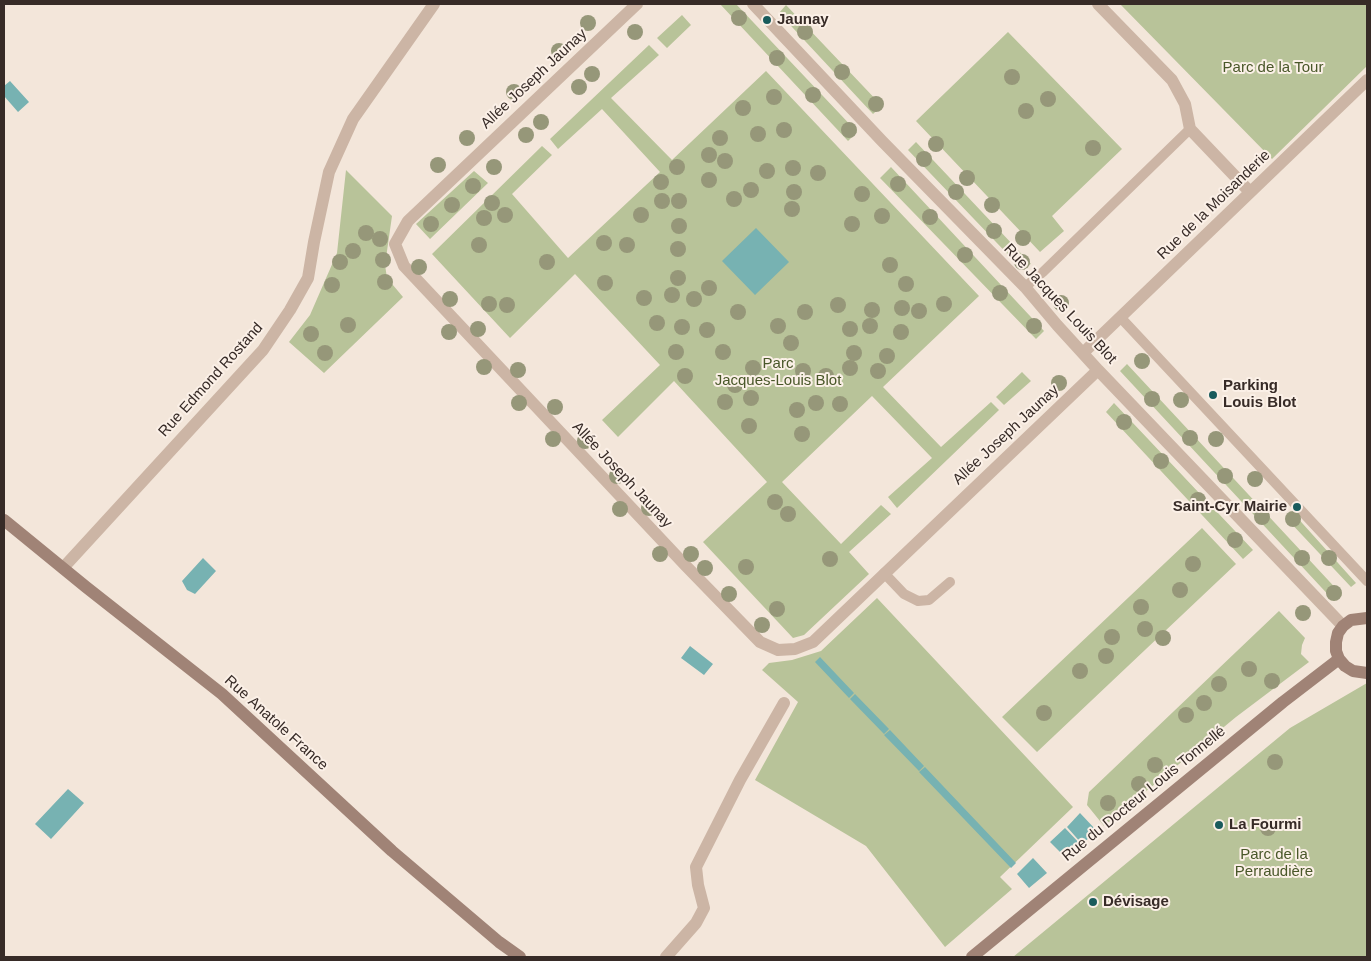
<!DOCTYPE html>
<html>
<head>
<meta charset="utf-8">
<style>
	body { margin:0 }
	#map { position:relative; width:1371px; height:961px; overflow:hidden; background:#f3e6da; font-family:Helvetica,sans-serif }
	canvas { display:block }
	.frame { position:absolute; inset:0; border:5px solid #372b27; pointer-events:none }
</style>
</head>
<body>
<div id="map">
<canvas width="1371" height="961"></canvas>
<div class="frame"></div>
</div>
<script>
const context = document.querySelector('canvas').getContext('2d');
context.lineJoin = 'round';
function paint(path, color) { context.fillStyle = color; context.fill(path, 'evenodd'); }
const poly = rows => new Path2D(rows.map(r => 'M' + r).join(''));
function strokePath(path, color, width, dash) { context.strokeStyle = color; context.lineWidth = width; context.lineCap = dash ? 'butt' : 'round'; context.setLineDash(dash || []); context.stroke(path); }
function label(font, color, halo, rows, align = 'center') {
  context.font = font + ' Helvetica,sans-serif'; context.lineWidth = 4; context.setLineDash([]); context.textBaseline = 'middle'; context.strokeStyle = halo; context.fillStyle = color; for (const [text, x, y, turn = 0] of rows) {
    context.save(); context.translate(x, y); context.rotate((+turn || 0) * Math.PI / 180); context.textAlign = isNaN(turn) ? turn : align; if (halo) context.strokeText(text, 0, 0); context.fillText(text, 0, 0); context.restore();
  }
}
paint(poly([
	[720,4,736,4,857,132,848,141],
	[1120,4,1367,4,1367,66,1272,159],
	[786,5,882,106,873,114,779,13],
	[682,15,691,25,667,48,657,38],
	[1008,32,1122,149,1052,216,1064,231,1040,252,916,121],
	[649,45,659,55,611,98,672,160,766,71,979,296,883,387,941,447,991,402,999,410,897,508,888,497,932,458,872,396,782,482,841,544,881,505,891,514,849,552,869,574,804,635,793,638,703,542,767,482,674,381,618,437,602,420,660,365,575,274,510,338,432,254,542,146,552,155,512,194,568,258,660,172,602,109,558,149,550,139],
	[916,142,1031,264,1024,266,1018,265,908,150],
	[891,167,1044,331,1036,339,880,178],
	[346,170,392,216,385,265,387,278,403,297,324,373,289,342,310,315,337,253],
	[474,171,488,183,430,239,416,224],
	[1127,364,1342,595,1334,601,1120,371],
	[1022,372,1031,381,1004,405,996,397],
	[1114,403,1253,550,1243,559,1106,412],
	[1294,514,1356,583,1351,587,1287,519],
	[1202,528,1236,564,1037,752,1002,717],
	[877,598,1073,807,1000,877,1012,889,945,947,866,846,755,780,798,702,762,670,769,663,792,660,821,651],
	[1279,611,1305,638,1302,645,1301,654,1309,662,1236,717,1104,826,1087,805,1089,792],
	[1367,683,1367,957,1013,957,1290,728]
]), '#b8c399');
paint(poly([
	[10,81,29,102,18,112,4,96,4,86],
	[756,228,789,262,755,295,722,261],
	[203,558,216,571,195,594,187,590,182,581],
	[690,646,713,664,704,675,681,658],
	[820,657,854,693,849,698,815,662],
	[855,694,889,729,884,734,850,699],
	[890,730,924,766,919,771,884,735],
	[925,767,1016,863,1011,868,919,772],
	[68,789,84,803,51,839,35,824],
	[1080,813,1097,831,1082,844,1067,827],
	[1065,828,1081,845,1066,858,1050,842],
	[1033,858,1047,873,1029,888,1017,874]
]), '#77b2b2');
strokePath(poly([
	[1025,287,1043,272,1190,129],
	[1121,318,1367,581],
	[884,573,904,594,918,601,929,600,950,582]
]), '#ccb5a5', 10);
strokePath(poly([
	[637,4,408,221,395,244,404,266,686,566,760,642,778,650,795,649,813,642,1098,370],
	[753,4,882,141,1025,287,1057,325,1098,370,1343,626],
	[1098,4,1172,80,1185,104,1190,129,1250,192],
	[1083,353,1367,80],
	[63,568,263,350,290,310,308,278,314,242,329,172,353,119,434,4],
	[666,957,696,923,704,908,698,885,696,867,740,780,784,703]
]), '#ccb5a5', 12);
strokePath(poly([
	[4,520,86,587,222,694,392,851,499,942,520,957],
	[1367,618,1351,620,1343,626,1338,633,1336,642,1336,651,1339,659,1345,666,1353,671,1367,673],
	[972,957,1283,702,1339,659]
]), '#a08376', 12);
context.fillStyle = '#969779';
for (const [x, y] of [
	[739,18],
	[588,23],
	[635,32],
	[805,32],
	[559,51],
	[777,58],
	[842,72],
	[592,74],
	[1012,77],
	[579,87],
	[514,92],
	[813,95],
	[774,97],
	[1048,99],
	[876,104],
	[743,108],
	[1026,111],
	[541,122],
	[784,130],
	[849,130],
	[758,134],
	[526,135],
	[467,138],
	[720,138],
	[936,144],
	[1093,148],
	[709,155],
	[924,159],
	[725,161],
	[438,165],
	[494,167],
	[677,167],
	[793,168],
	[767,171],
	[818,173],
	[967,178],
	[709,180],
	[661,182],
	[898,184],
	[473,186],
	[751,190],
	[794,192],
	[956,192],
	[862,194],
	[734,199],
	[662,201],
	[679,201],
	[492,203],
	[452,205],
	[992,205],
	[792,209],
	[505,215],
	[641,215],
	[882,216],
	[930,217],
	[484,218],
	[431,224],
	[852,224],
	[679,226],
	[994,231],
	[366,233],
	[1023,238],
	[380,239],
	[604,243],
	[479,245],
	[627,245],
	[678,249],
	[353,251],
	[965,255],
	[383,260],
	[340,262],
	[547,262],
	[1022,262],
	[890,265],
	[419,267],
	[678,278],
	[385,282],
	[605,283],
	[906,284],
	[332,285],
	[709,288],
	[1000,293],
	[672,295],
	[644,298],
	[450,299],
	[694,299],
	[1061,303],
	[489,304],
	[944,304],
	[507,305],
	[838,305],
	[902,308],
	[872,310],
	[919,311],
	[738,312],
	[805,312],
	[657,323],
	[348,325],
	[778,326],
	[870,326],
	[1034,326],
	[682,327],
	[478,329],
	[850,329],
	[707,330],
	[449,332],
	[901,332],
	[311,334],
	[791,343],
	[676,352],
	[723,352],
	[325,353],
	[854,353],
	[887,356],
	[1142,361],
	[484,367],
	[753,368],
	[850,368],
	[518,370],
	[803,371],
	[878,371],
	[685,376],
	[826,376],
	[1059,383],
	[735,385],
	[751,398],
	[1152,399],
	[1181,400],
	[725,402],
	[519,403],
	[816,403],
	[840,404],
	[555,407],
	[797,410],
	[1124,422],
	[749,426],
	[802,434],
	[1190,438],
	[553,439],
	[1216,439],
	[585,441],
	[1161,461],
	[617,476],
	[1225,476],
	[1255,479],
	[1198,500],
	[775,502],
	[649,508],
	[620,509],
	[788,514],
	[1262,517],
	[1293,519],
	[1235,540],
	[660,554],
	[691,554],
	[1302,558],
	[1329,558],
	[830,559],
	[1193,564],
	[746,567],
	[705,568],
	[1180,590],
	[1334,593],
	[729,594],
	[1141,607],
	[777,609],
	[1303,613],
	[762,625],
	[1145,629],
	[1112,637],
	[1163,638],
	[1106,656],
	[1249,669],
	[1080,671],
	[1272,681],
	[1219,684],
	[1204,703],
	[1044,713],
	[1186,715],
	[1275,762],
	[1155,765],
	[1139,784],
	[1108,803],
	[1268,828]
]) { context.beginPath(); context.arc(x, y, 8, 0, 2 * Math.PI); context.fill(); }
for (const [x, y, r, color] of [
	[767,20,5,"#195b5c"],
	[1213,395,5,"#195b5c"],
	[1297,507,5,"#195b5c"],
	[1219,825,5,"#195b5c"],
	[1093,902,5,"#195b5c"]
]) { const dot = new Path2D(); dot.arc(x, y, r, 0, 2 * Math.PI); context.fillStyle = color; context.fill(dot); strokePath(dot, '#fbf0e7', 2); }
label('bold 15px', '#372b27', '#fbf0e7', [
	["Jaunay",777,20],
	["Parking",1223,386],
	["Louis Blot",1223,403],
	["Saint-Cyr Mairie",1287,507,"right"],
	["La Fourmi",1229,825],
	["Dévisage",1103,902]
], 'left');
label('15px', '#495729', '#fbf0e7', [
	["Parc de la Tour",1273,68],
	["Parc",778,364],
	["Jacques-Louis Blot",778,381],
	["Parc de la",1274,855],
	["Perraudière",1274,872]
]);
label('15px', '#372b27', '#fbf0e7', [
	["Allée Joseph Jaunay",534,79,-43],
	["Rue de la Moisanderie",1214,205,-44],
	["Rue Jacques Louis Blot",1060,304,47],
	["Rue Edmond Rostand",211,380,-48],
	["Allée Joseph Jaunay",1006,435,-43],
	["Allée Joseph Jaunay",622,475,47],
	["Rue Anatole France",276,723,42],
	["Rue du Docteur Louis Tonnellé",1144,794,-39]
]);
</script>
</body>
</html>
